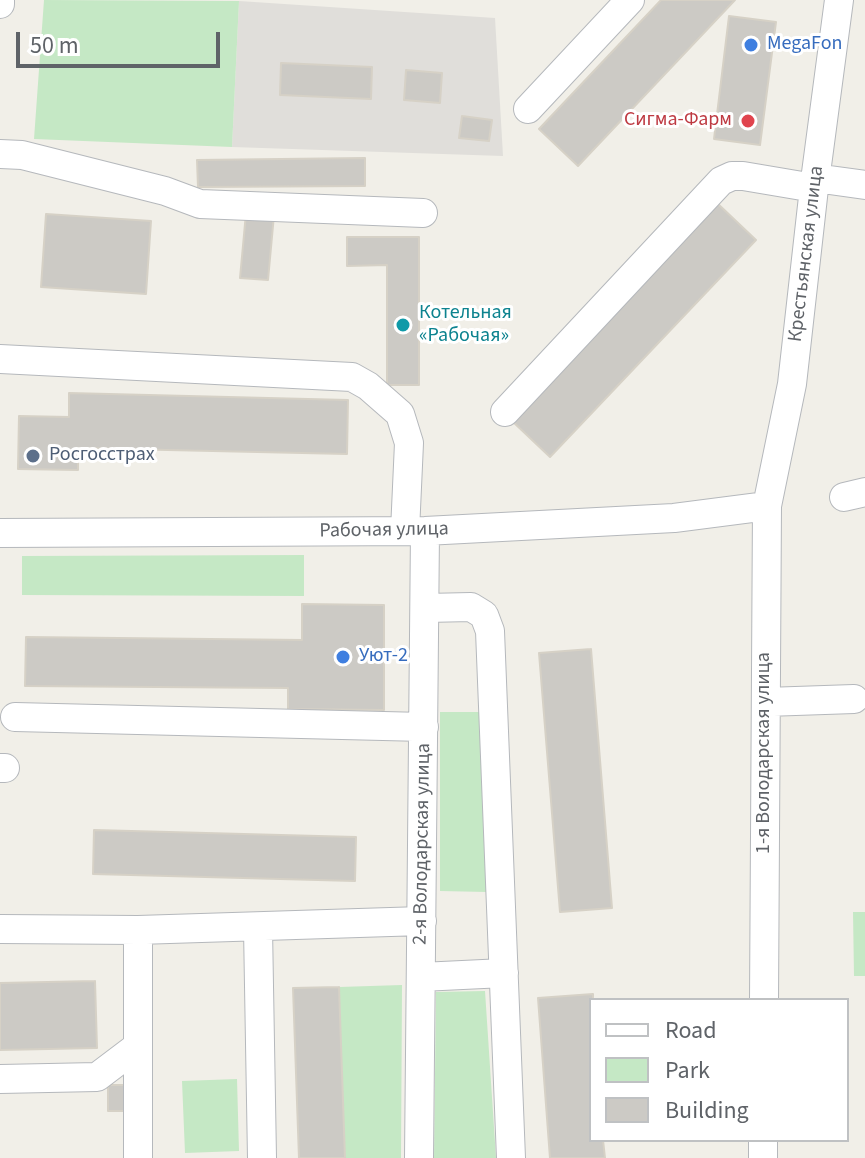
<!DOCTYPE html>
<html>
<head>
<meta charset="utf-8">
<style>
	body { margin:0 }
	#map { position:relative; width:865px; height:1158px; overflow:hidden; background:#f1efe8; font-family:"Source Sans 3",sans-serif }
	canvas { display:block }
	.legend { position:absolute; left:589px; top:998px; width:260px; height:144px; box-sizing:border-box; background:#fff; border:2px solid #bfc1c3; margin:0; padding:10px 14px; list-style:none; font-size:24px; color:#5f6368 }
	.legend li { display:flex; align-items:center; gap:16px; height:40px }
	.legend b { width:40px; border:2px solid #bfc1c3 }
	.scale { position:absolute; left:16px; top:32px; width:204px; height:36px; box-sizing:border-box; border:4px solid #5f6368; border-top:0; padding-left:10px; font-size:24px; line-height:28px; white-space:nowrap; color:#5f6368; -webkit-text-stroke:6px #fff; paint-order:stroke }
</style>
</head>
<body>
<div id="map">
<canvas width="865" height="1158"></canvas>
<ul class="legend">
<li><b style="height:10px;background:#fff"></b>Road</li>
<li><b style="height:22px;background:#c5e8c5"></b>Park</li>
<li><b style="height:22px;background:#cccac5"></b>Building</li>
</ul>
<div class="scale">50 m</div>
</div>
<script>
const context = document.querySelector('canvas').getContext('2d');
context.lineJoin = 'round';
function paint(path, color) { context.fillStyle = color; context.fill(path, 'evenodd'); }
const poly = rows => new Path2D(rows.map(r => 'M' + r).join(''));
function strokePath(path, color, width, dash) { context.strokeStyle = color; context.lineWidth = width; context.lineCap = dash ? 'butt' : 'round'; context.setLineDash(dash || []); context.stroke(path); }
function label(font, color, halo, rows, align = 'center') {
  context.font = font + ' "Source Sans 3",sans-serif'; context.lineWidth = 6; context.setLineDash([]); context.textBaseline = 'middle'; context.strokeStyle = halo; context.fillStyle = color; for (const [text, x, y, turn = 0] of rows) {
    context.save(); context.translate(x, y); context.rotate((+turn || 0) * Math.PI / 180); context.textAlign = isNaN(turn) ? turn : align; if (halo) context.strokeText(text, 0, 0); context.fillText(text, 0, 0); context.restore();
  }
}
paint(poly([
	[239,1,495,18,503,156,232,147]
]), '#e0deda');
paint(poly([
	[44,0,239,1,232,147,34,139],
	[304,555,304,596,22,595,22,556],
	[440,712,480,712,487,892,440,891],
	[853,912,865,912,865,976,854,976],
	[402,985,401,1158,345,1158,339,987],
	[485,991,496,1158,434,1158,436,992],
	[237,1079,239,1151,185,1153,182,1081]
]), '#c5e8c5');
const building = poly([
	[661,0,735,0,578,166,539,129,661,0],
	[729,16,776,22,760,145,714,139,729,16],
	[281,63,372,67,371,99,280,95,281,63],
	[406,70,442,73,440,103,404,100,406,70],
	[462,116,492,120,489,141,459,138,462,116],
	[365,158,365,186,198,187,197,160,365,158],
	[717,203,756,240,550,457,511,420,717,203],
	[246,213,274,215,268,280,240,278,246,213],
	[46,214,151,221,146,294,41,287,46,214],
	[347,237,419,237,419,385,387,385,387,265,347,266,347,237],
	[69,393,348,400,347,454,78,448,78,470,18,469,19,416,69,417,69,393],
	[302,604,384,605,384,710,288,709,288,688,25,686,26,637,302,640,302,604],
	[591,649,612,908,560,912,539,653,591,649],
	[94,830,356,837,355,881,93,874,94,830],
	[95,981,97,1048,0,1050,0,983,95,981],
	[339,987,345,1158,299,1158,293,988,339,987],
	[593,994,591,1140,603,1140,605,1158,550,1158,538,998,593,994],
	[108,1085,125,1085,125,1111,108,1111,108,1085]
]);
paint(building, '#cccac5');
strokePath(building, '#d6d1c6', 2);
const minor = poly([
	[0,4,0,0],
	[528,109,630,0],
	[0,154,22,155,165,191,200,204,423,213],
	[815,178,865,185],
	[0,359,352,377,368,386,400,414,409,443,405,531],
	[505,412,721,181,732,176,743,176,814,188],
	[844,497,865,492],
	[0,533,425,531,674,518,767,506],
	[426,608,471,607,484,615,490,631,511,1158],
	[766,702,854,699],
	[15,717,424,727],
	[0,768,5,768],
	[258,928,262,1158],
	[0,929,138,930],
	[421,977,504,973],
	[764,1000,767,506,792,384,814,188,839,0],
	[0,1079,97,1077,138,1046],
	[138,1158,138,930,422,921],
	[419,1158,425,531],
	[763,1158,763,1140]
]);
strokePath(minor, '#b5b8bc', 30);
strokePath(minor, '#fff', 28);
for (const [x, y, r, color] of [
	[751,45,8,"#3f7fe0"],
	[748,121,8,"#e0444e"],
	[403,325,8,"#0f9aa8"],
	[33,456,8,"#5c6f8a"],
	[343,657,8,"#3f7fe0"]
]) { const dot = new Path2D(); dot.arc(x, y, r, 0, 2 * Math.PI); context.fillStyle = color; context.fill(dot); strokePath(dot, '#fff', 3); }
label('20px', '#366cbe', '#fff', [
	["MegaFon",767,45],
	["Уют-2",359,657]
], 'left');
label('20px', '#be3a42', '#fff', [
	["Сигма-Фарм",732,121]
], 'right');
label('20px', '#5f6368', '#fff', [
	["Крестьянская улица",807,254,-83],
	["Рабочая улица",384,531,-1],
	["1-я Володарская улица",765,753,-90],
	["2-я Володарская улица",423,844,-89]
]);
label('20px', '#0d838f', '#fff', [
	["Котельная",419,314],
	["«Рабочая»",419,337]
], 'left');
label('20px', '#4e5e75', '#fff', [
	["Росгосстрах",49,456]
], 'left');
</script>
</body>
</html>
